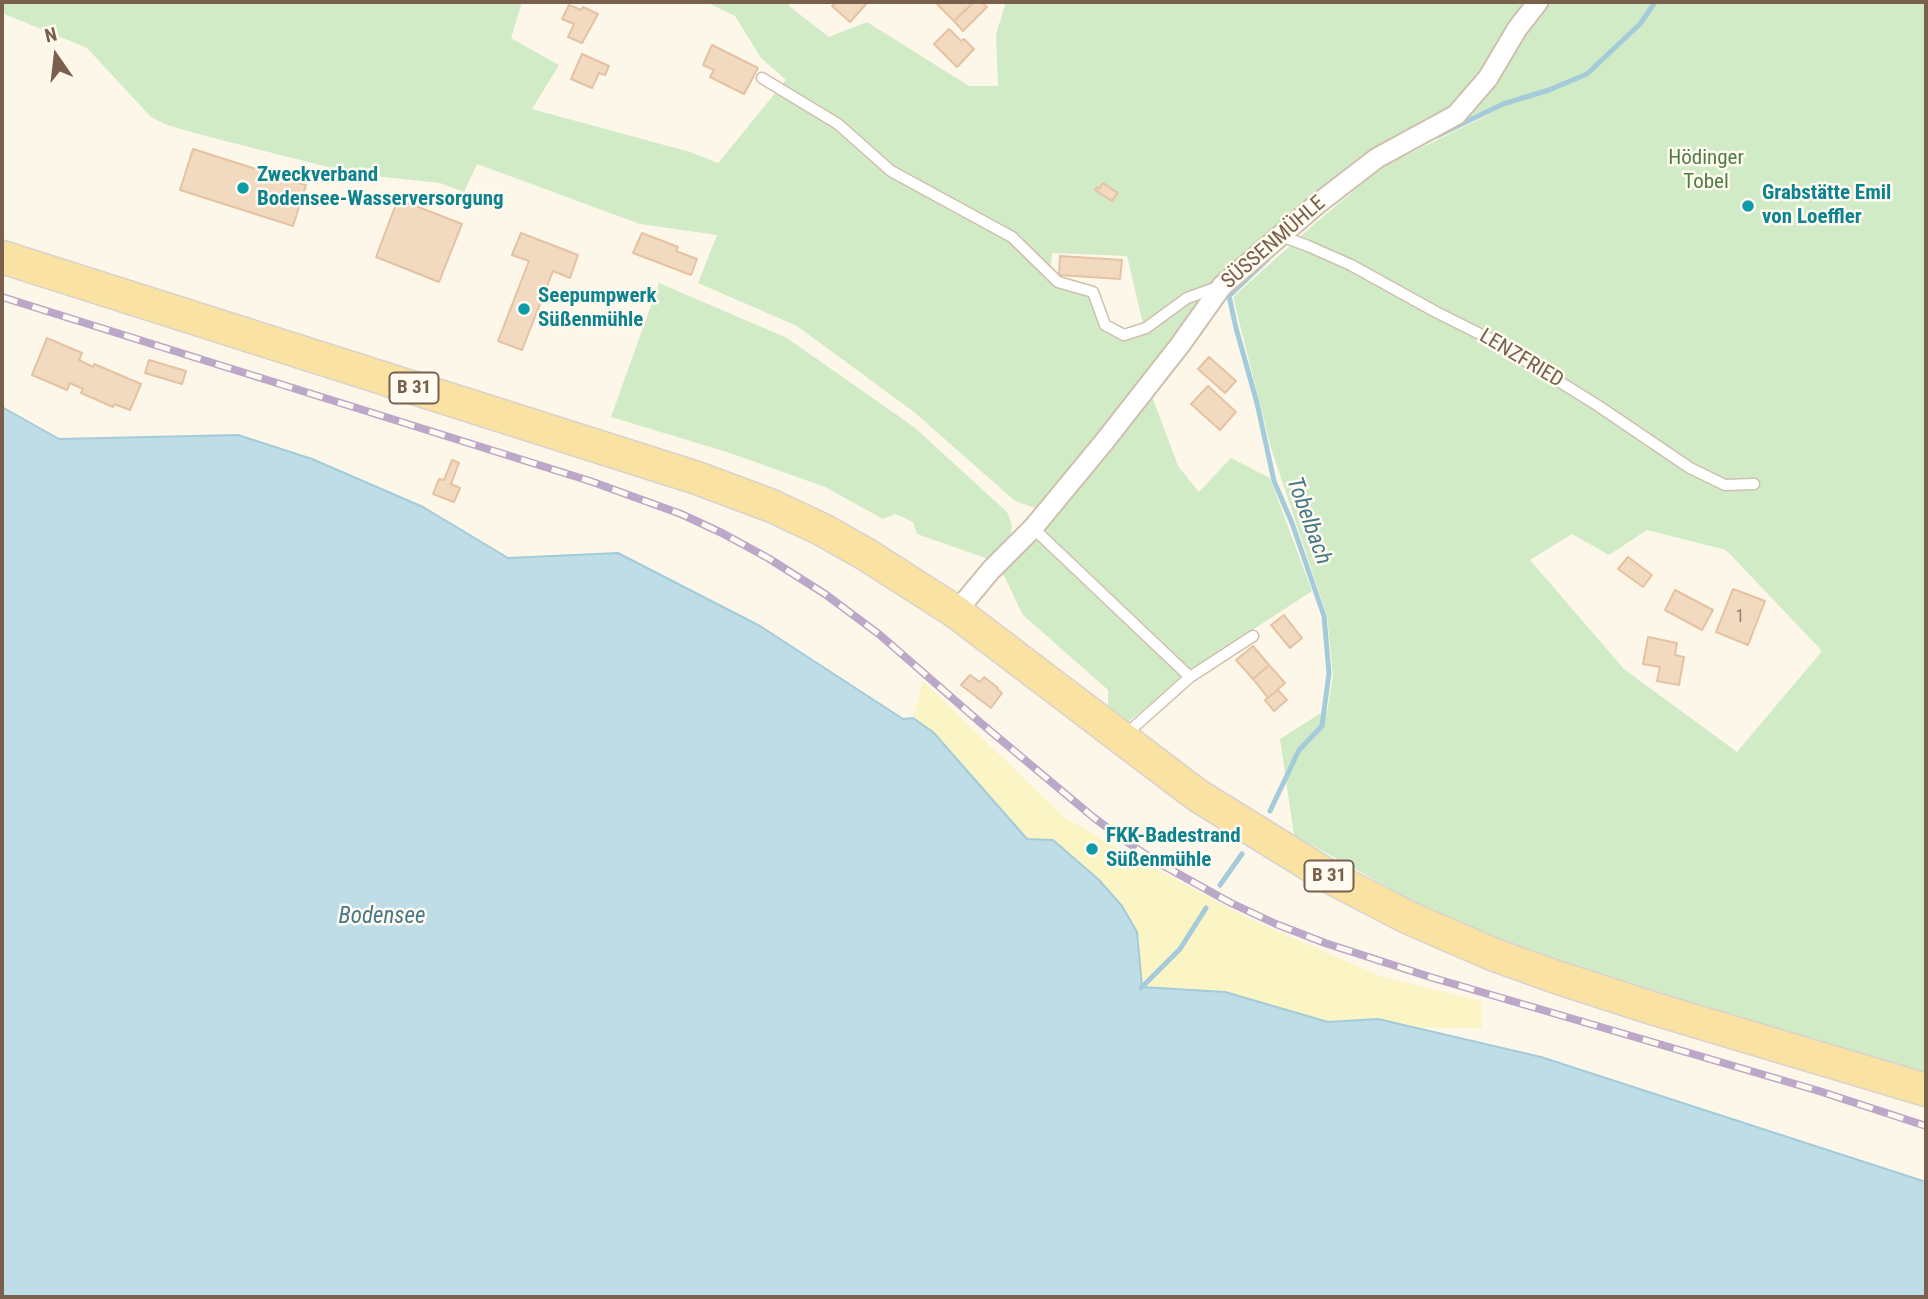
<!DOCTYPE html>
<html>
<head>
<meta charset="utf-8">
<style>
	body { margin:0 }
	#map { position:relative; width:1928px; height:1299px; overflow:hidden; background:#fdf7ea; font-family:"Roboto Condensed",sans-serif }
	canvas { display:block }
	.frame { position:absolute; inset:0; border:4px solid #78604c; pointer-events:none }
	.north { position:absolute; left:21px; top:21px; width:70px; height:70px; -webkit-text-stroke:5px #fffbf0; paint-order:stroke; rotate:346deg; font-size:19px; font-weight:700; line-height:28px; text-align:center; color:#78604c }
	.north::after { content:''; display:block; margin:auto; width:24px; height:32px; background:#78604c; clip-path:polygon(50% 0,100% 100%,50% 72%,0 100%) }
</style>
</head>
<body>
<div id="map">
<canvas width="1928" height="1299"></canvas>
<div class="frame"></div>
<div class="north">N</div>
</div>
<script>
const context = document.querySelector('canvas').getContext('2d');
context.lineJoin = 'round';
function paint(path, color) { context.fillStyle = color; context.fill(path, 'evenodd'); }
const poly = rows => new Path2D(rows.map(r => 'M' + r).join(''));
function strokePath(path, color, width, dash) { context.strokeStyle = color; context.lineWidth = width; context.lineCap = dash ? 'butt' : 'round'; context.setLineDash(dash || []); context.stroke(path); }
function label(font, color, halo, rows, align = 'center') {
  context.font = font + ' "Roboto Condensed",sans-serif'; context.lineWidth = 5; context.setLineDash([]); context.textBaseline = 'middle'; context.strokeStyle = halo; context.fillStyle = color; for (const [text, x, y, turn = 0] of rows) {
    context.save(); context.translate(x, y); context.rotate((+turn || 0) * Math.PI / 180); context.textAlign = isNaN(turn) ? turn : align; if (halo) context.strokeText(text, 0, 0); context.fillText(text, 0, 0); context.restore();
  }
}
paint(poly([
	[2,2,522,2,511,38,559,65,532,109,690,152,718,163,786,80,761,58,735,16,706,2,790,2,789,6,829,37,867,22,969,86,998,86,996,34,1006,2,1529,2,1480,77,1449,108,1361,156,1242,257,1159,362,1038,509,1015,501,914,412,797,326,698,283,717,235,640,224,477,164,464,192,440,183,355,174,198,134,167,125,151,117,87,48,2,13],
	[1052,253,1127,256,1143,324,1123,330,1109,322,1097,288,1061,280,1051,266],
	[1533,2,1926,2,1926,1079,1759,1023,1707,1010,1515,949,1407,898,1294,835,1280,739,1321,713,1327,712,1333,675,1327,616,1271,448,1233,297,1313,225,1382,167,1490,114,1479,116,1444,132],
	[1647,530,1726,550,1822,651,1737,752,1624,669,1530,560,1572,534,1609,555],
	[659,283,787,338,914,427,1007,512,1012,525,1010,538,988,559,917,534,913,522,895,514,883,519,825,487,730,453,611,417],
	[1150,391,1178,466,1199,492,1231,458,1270,478,1312,591,1196,667,1127,723,1108,707,1108,690,1023,615,1001,570]
]), '#d2ebc7');
paint(poly([
	[923,681,1064,817,1137,859,1250,919,1380,976,1481,1001,1482,1028,1416,1028,1369,1019,1328,1022,1225,992,1141,988,1137,932,1122,906,1099,880,1027,839,933,732,913,718]
]), '#fbf5c5');
const water = poly([
	[2,407,59,439,238,435,312,459,423,507,508,558,618,553,760,626,903,719,913,718,933,732,1027,839,1053,840,1099,880,1122,906,1137,932,1142,987,1225,992,1328,1022,1378,1019,1541,1057,1926,1182,1926,1297,2,1297,2,407]
]);
paint(water, '#bedde7');
strokePath(water, '#a4cbd9', 2);
strokePath(poly([
	[1437,136,1503,104,1549,90,1587,74,1640,24,1655,2],
	[1268,259,1229,296,1236,328,1257,403,1274,481,1292,523,1324,616,1329,673,1322,726,1299,750,1270,811],
	[1220,885,1242,854],
	[1141,988,1180,949,1206,908]
]), '#a4cbd9', 5);
const building = poly([
	[836,2,868,2,850,22,832,6,836,2],
	[939,2,974,2,954,21,937,4,939,2],
	[974,2,981,2,987,7,963,31,954,21,974,2],
	[569,5,581,10,583,7,598,14,582,43,568,37,574,24,562,19,569,5],
	[949,29,961,41,964,39,974,49,957,67,934,44,949,29],
	[712,45,758,68,744,94,710,77,714,70,703,65,712,45],
	[582,54,609,66,605,75,599,73,592,88,571,79,582,54],
	[193,149,306,185,293,226,180,190,193,149],
	[1103,183,1118,193,1112,201,1095,190,1097,187,1099,189,1103,183],
	[398,199,462,224,439,282,376,257,398,199],
	[521,233,578,255,570,278,553,271,522,350,498,341,529,261,512,255,521,233],
	[642,233,678,247,676,251,697,259,691,275,633,253,642,233],
	[1060,256,1122,260,1120,279,1059,275,1060,256],
	[47,338,82,353,79,360,93,367,94,364,141,384,130,410,114,404,113,407,81,393,83,389,70,383,67,390,32,375,47,338],
	[1209,357,1236,381,1225,393,1198,369,1209,357],
	[149,360,186,371,182,384,145,373,149,360],
	[1208,386,1236,412,1220,430,1191,404,1208,386],
	[452,460,459,463,451,484,460,488,454,502,433,494,439,479,444,480,452,460],
	[1628,557,1652,575,1643,587,1618,569,1628,557],
	[1733,589,1765,601,1748,645,1716,632,1733,589],
	[1675,590,1713,610,1702,630,1665,610,1675,590],
	[1284,615,1302,638,1290,648,1271,625,1284,615],
	[1648,637,1677,643,1675,655,1684,657,1679,685,1657,681,1660,667,1643,664,1648,637],
	[1253,646,1269,665,1253,679,1236,660,1253,646],
	[1269,665,1285,683,1268,698,1253,679,1269,665],
	[970,675,980,682,984,677,998,688,997,689,1002,693,991,708,961,685,970,675],
	[1278,690,1287,700,1274,711,1265,700,1278,690]
]);
paint(building, '#f2dac1');
strokePath(building, '#e5c2a2', 2);
const lane = poly([
	[762,78,838,124,891,171,1012,237,1058,282,1093,292,1105,325,1124,335,1146,328,1187,298,1218,287],
	[1281,236,1308,246,1351,265,1436,312,1494,341,1597,405,1690,468,1725,485,1754,484],
	[1033,528,1190,677,1253,636],
	[1125,735,1190,677]
]);
const street = poly([
	[956,612,991,570,1033,528,1104,442,1180,345,1222,286,1316,205,1377,158,1456,115,1488,78,1517,29,1538,2]
]);
const primary = poly([
	[2,257,697,478,772,506,823,530,867,555,956,612,1197,795,1328,876,1407,917,1492,954,1556,977,1655,1009,1926,1090]
]);
strokePath(lane, '#cfc0ae', 13);
strokePath(street, '#cfc0ae', 23);
strokePath(primary, '#d9d2cd', 35);
strokePath(lane, '#fff', 10);
strokePath(street, '#fff', 19);
strokePath(primary, '#fae2a3', 32);
const rail = poly([
	[2,297,590,481,681,514,722,533,768,558,825,594,880,635,982,724,1093,817,1124,840,1157,862,1229,902,1276,924,1325,943,1430,977,1819,1091,1926,1126]
]);
strokePath(rail, '#bca7c8', 8);
strokePath(rail, '#fffbf0', 5, [16]);
for (const [x, y, r, color] of [
	[243,188,7,"#0f9aa8"],
	[1748,206,7,"#0f9aa8"],
	[524,309,7,"#0f9aa8"],
	[1092,849,7,"#0f9aa8"]
]) { const dot = new Path2D(); dot.arc(x, y, r, 0, 2 * Math.PI); context.fillStyle = color; context.fill(dot); strokePath(dot, '#fffbf0', 2.5); }
label('18px', '#967e69', null, [
	["1",1740,617]
]);
for (const [x, y, w] of [
	[414,388,49],
	[1329,876,49]
]) { const box = new Path2D(); box.roundRect(x - w / 2, y - 15.5, w, 31, 5); context.fillStyle = '#fffbf0'; context.fill(box); strokePath(box, '#78604c', 2); }
label('bold 19px', '#78604c', null, [
	["B 31",414,388],
	["B 31",1329,876]
]);
label('21px', '#4f7d44', '#fffbf0', [
	["Hödinger",1706,159],
	["Tobel",1706,183]
]);
label('bold 21px', '#0d838f', '#fffbf0', [
	["Zweckverband",257,176],
	["Bodensee-Wasserversorgung",257,200],
	["Grabstätte Emil",1762,194],
	["von Loeffler",1762,218],
	["Seepumpwerk",538,297],
	["Süßenmühle",538,321],
	["FKK-Badestrand",1106,837],
	["Süßenmühle",1106,861]
], 'left');
label('21px', '#78604c', '#fffbf0', [
	["SÜSSENMÜHLE",1274,243,-41],
	["LENZFRIED",1521,359,31]
]);
label('italic 23px', '#46798b', '#fffbf0', [
	["Tobelbach",1308,521,70],
	["Bodensee",382,917]
]);
</script>
</body>
</html>
